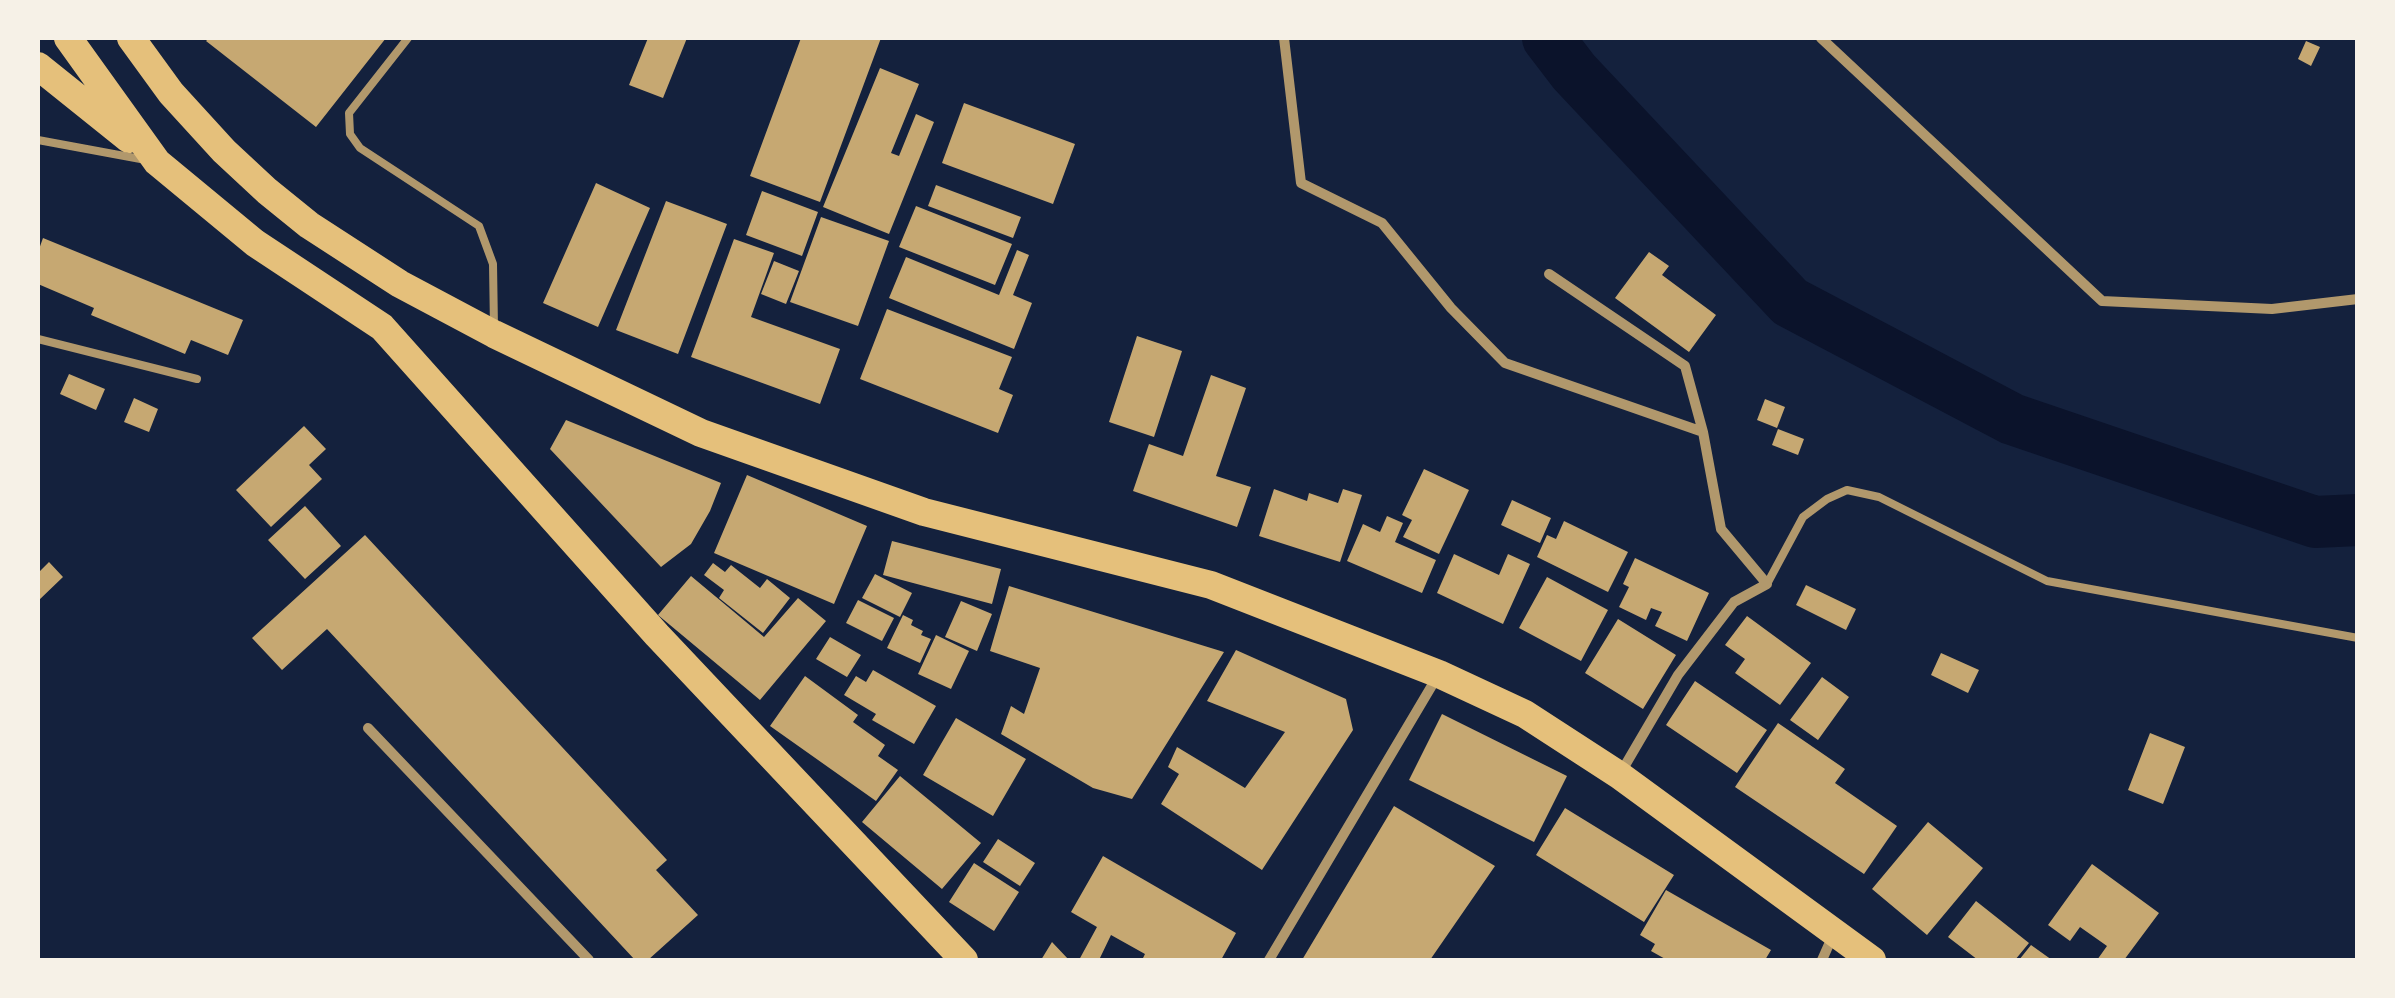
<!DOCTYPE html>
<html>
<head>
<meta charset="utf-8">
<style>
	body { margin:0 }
	#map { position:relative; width:2395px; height:998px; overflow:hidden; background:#14213d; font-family:"DM Sans",sans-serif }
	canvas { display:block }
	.frame { position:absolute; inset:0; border:40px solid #f6f1e7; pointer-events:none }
</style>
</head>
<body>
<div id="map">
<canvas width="2395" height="998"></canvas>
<div class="frame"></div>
</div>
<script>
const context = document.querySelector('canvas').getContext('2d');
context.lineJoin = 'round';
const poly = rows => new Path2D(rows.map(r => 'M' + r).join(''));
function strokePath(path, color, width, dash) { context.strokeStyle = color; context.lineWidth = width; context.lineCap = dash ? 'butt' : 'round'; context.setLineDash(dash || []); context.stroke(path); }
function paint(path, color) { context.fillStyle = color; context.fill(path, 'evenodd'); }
strokePath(poly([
	[1548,38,1574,72,1790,302,2012,419,2315,522,2358,520]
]), '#0b132b', 52);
paint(poly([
	[209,38,386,38,316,127,206,41],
	[648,38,687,38,663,98,629,85],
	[801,38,881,38,820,202,750,176],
	[2306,41,2320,47,2311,66,2298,59],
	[880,68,919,84,891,153,899,156,916,114,934,122,889,234,823,207],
	[964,103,1075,144,1053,204,942,163],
	[596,183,650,208,598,327,543,303],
	[936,185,1021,217,1013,238,928,206],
	[762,191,818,212,802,256,746,235],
	[666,201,727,224,678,354,616,330],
	[916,206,1012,244,995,285,899,247],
	[821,217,889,241,858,326,790,302],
	[43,238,243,320,228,355,191,340,185,354,91,315,94,308,38,284,38,252],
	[734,239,774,253,751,317,840,349,820,404,691,357],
	[1017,250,1029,255,1013,295,1032,303,1014,349,889,298,906,257,999,295],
	[1649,252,1669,266,1662,275,1716,315,1689,352,1615,298],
	[774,261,799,271,786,304,761,294],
	[887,309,1012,357,999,389,1013,395,998,433,860,379],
	[1137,336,1182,351,1154,437,1109,422],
	[69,374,105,389,96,410,60,394],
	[1211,375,1246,388,1216,476,1251,487,1237,527,1133,491,1149,444,1183,456],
	[134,398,158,409,149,432,124,422],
	[1765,399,1785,407,1777,428,1757,420],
	[566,420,721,483,710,511,691,544,661,567,550,449],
	[304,426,326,449,309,465,322,479,271,527,236,490],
	[1778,429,1804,439,1798,455,1772,445],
	[1424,469,1469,490,1439,554,1403,537,1412,520,1402,515],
	[747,475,867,526,834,604,714,553],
	[1274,489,1307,501,1309,493,1338,503,1343,489,1362,495,1340,562,1259,536],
	[1512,500,1551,518,1540,543,1501,525],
	[305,506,341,546,305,579,268,540],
	[1387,516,1403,523,1395,542,1436,560,1422,593,1347,561,1363,524,1380,532],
	[1564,521,1628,552,1608,592,1537,557,1547,535,1556,539],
	[365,535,667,860,656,870,698,915,648,960,635,960,327,629,282,670,252,638],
	[892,541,1001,569,992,604,883,575],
	[1454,554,1499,575,1508,554,1530,564,1503,624,1437,593],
	[1635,558,1709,593,1687,641,1655,626,1662,612,1651,608,1646,620,1619,607,1629,587,1623,584],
	[49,562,63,577,38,601,38,573],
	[713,563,725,572,731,565,760,588,767,579,790,598,763,633,719,598,724,590,704,575],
	[875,574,912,593,900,617,862,598],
	[691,576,764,637,798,598,826,621,760,700,658,615],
	[1547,577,1608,610,1581,661,1519,628],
	[1806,585,1856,609,1846,630,1796,605],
	[1009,586,1224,652,1132,799,1093,788,1001,734,1011,706,1024,714,1040,668,990,651],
	[858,600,894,618,882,641,846,623],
	[961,601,992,614,977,651,945,637],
	[903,615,913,620,911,625,923,631,921,635,931,639,920,663,887,648],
	[1747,616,1811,663,1780,705,1735,673,1745,659,1725,645],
	[1618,619,1676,655,1643,709,1585,673],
	[936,635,969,651,951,689,918,674],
	[830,637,861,655,847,677,816,659],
	[1236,650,1346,699,1353,730,1262,870,1161,804,1179,774,1168,767,1177,747,1245,788,1285,732,1207,701],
	[1941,653,1979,670,1968,693,1931,675],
	[873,670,936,706,914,744,872,720,876,714,844,695,856,676,866,682],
	[805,676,858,715,853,722,885,745,878,756,898,770,876,801,770,726],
	[1822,677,1849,697,1818,740,1790,720],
	[1695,681,1767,730,1737,773,1666,725],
	[1442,714,1567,776,1534,842,1409,780],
	[956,718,1026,759,993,816,923,775],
	[1778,723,1845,769,1835,783,1897,826,1864,874,1735,787],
	[2150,733,2185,747,2163,804,2128,790],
	[900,776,981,843,942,889,862,822],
	[1394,806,1495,866,1430,960,1302,960],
	[1565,808,1674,875,1644,922,1536,855],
	[1928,822,1983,868,1927,935,1872,889],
	[998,839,1035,863,1020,886,983,862],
	[1103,856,1236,933,1221,960,1142,960,1145,954,1111,935,1099,960,1079,960,1097,927,1071,912],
	[974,863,1019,892,994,931,949,902],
	[2092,864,2159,913,2124,960,2097,960,2107,946,2080,927,2070,941,2048,925],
	[1666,890,1771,950,1765,960,1667,960,1651,951,1655,944,1640,935],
	[1976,901,2029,943,2015,960,1978,960,1948,937],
	[1052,942,1069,960,1041,960],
	[2031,945,2052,960,2019,960]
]), '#c6a872');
strokePath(poly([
	[408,38,349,113,350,134,360,148,479,226,493,264,494,328],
	[38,140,146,160],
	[38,339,197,379],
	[1767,584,1803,517,1827,499,1847,490,1879,497,2047,581,2358,638]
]), '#b1986c', 8);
strokePath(poly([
	[1284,38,1301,183,1382,223,1451,308,1505,363,1703,432],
	[1821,38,2102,301,2272,309,2358,299],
	[1549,274,1685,366,1703,432,1721,529,1767,584,1734,602,1678,675,1620,774],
	[368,728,589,960],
	[1269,960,1437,677],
	[1822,960,1834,933]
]), '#b1986c', 10);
strokePath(poly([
	[68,38,157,162,255,243,382,327,657,635,964,960],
	[131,38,171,93,224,151,267,191,309,225,400,284,494,334,701,433,924,512,1211,585,1439,674,1525,714,1619,775,1872,960],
	[38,66,129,139]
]), '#e5c07b', 28);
</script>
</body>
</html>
